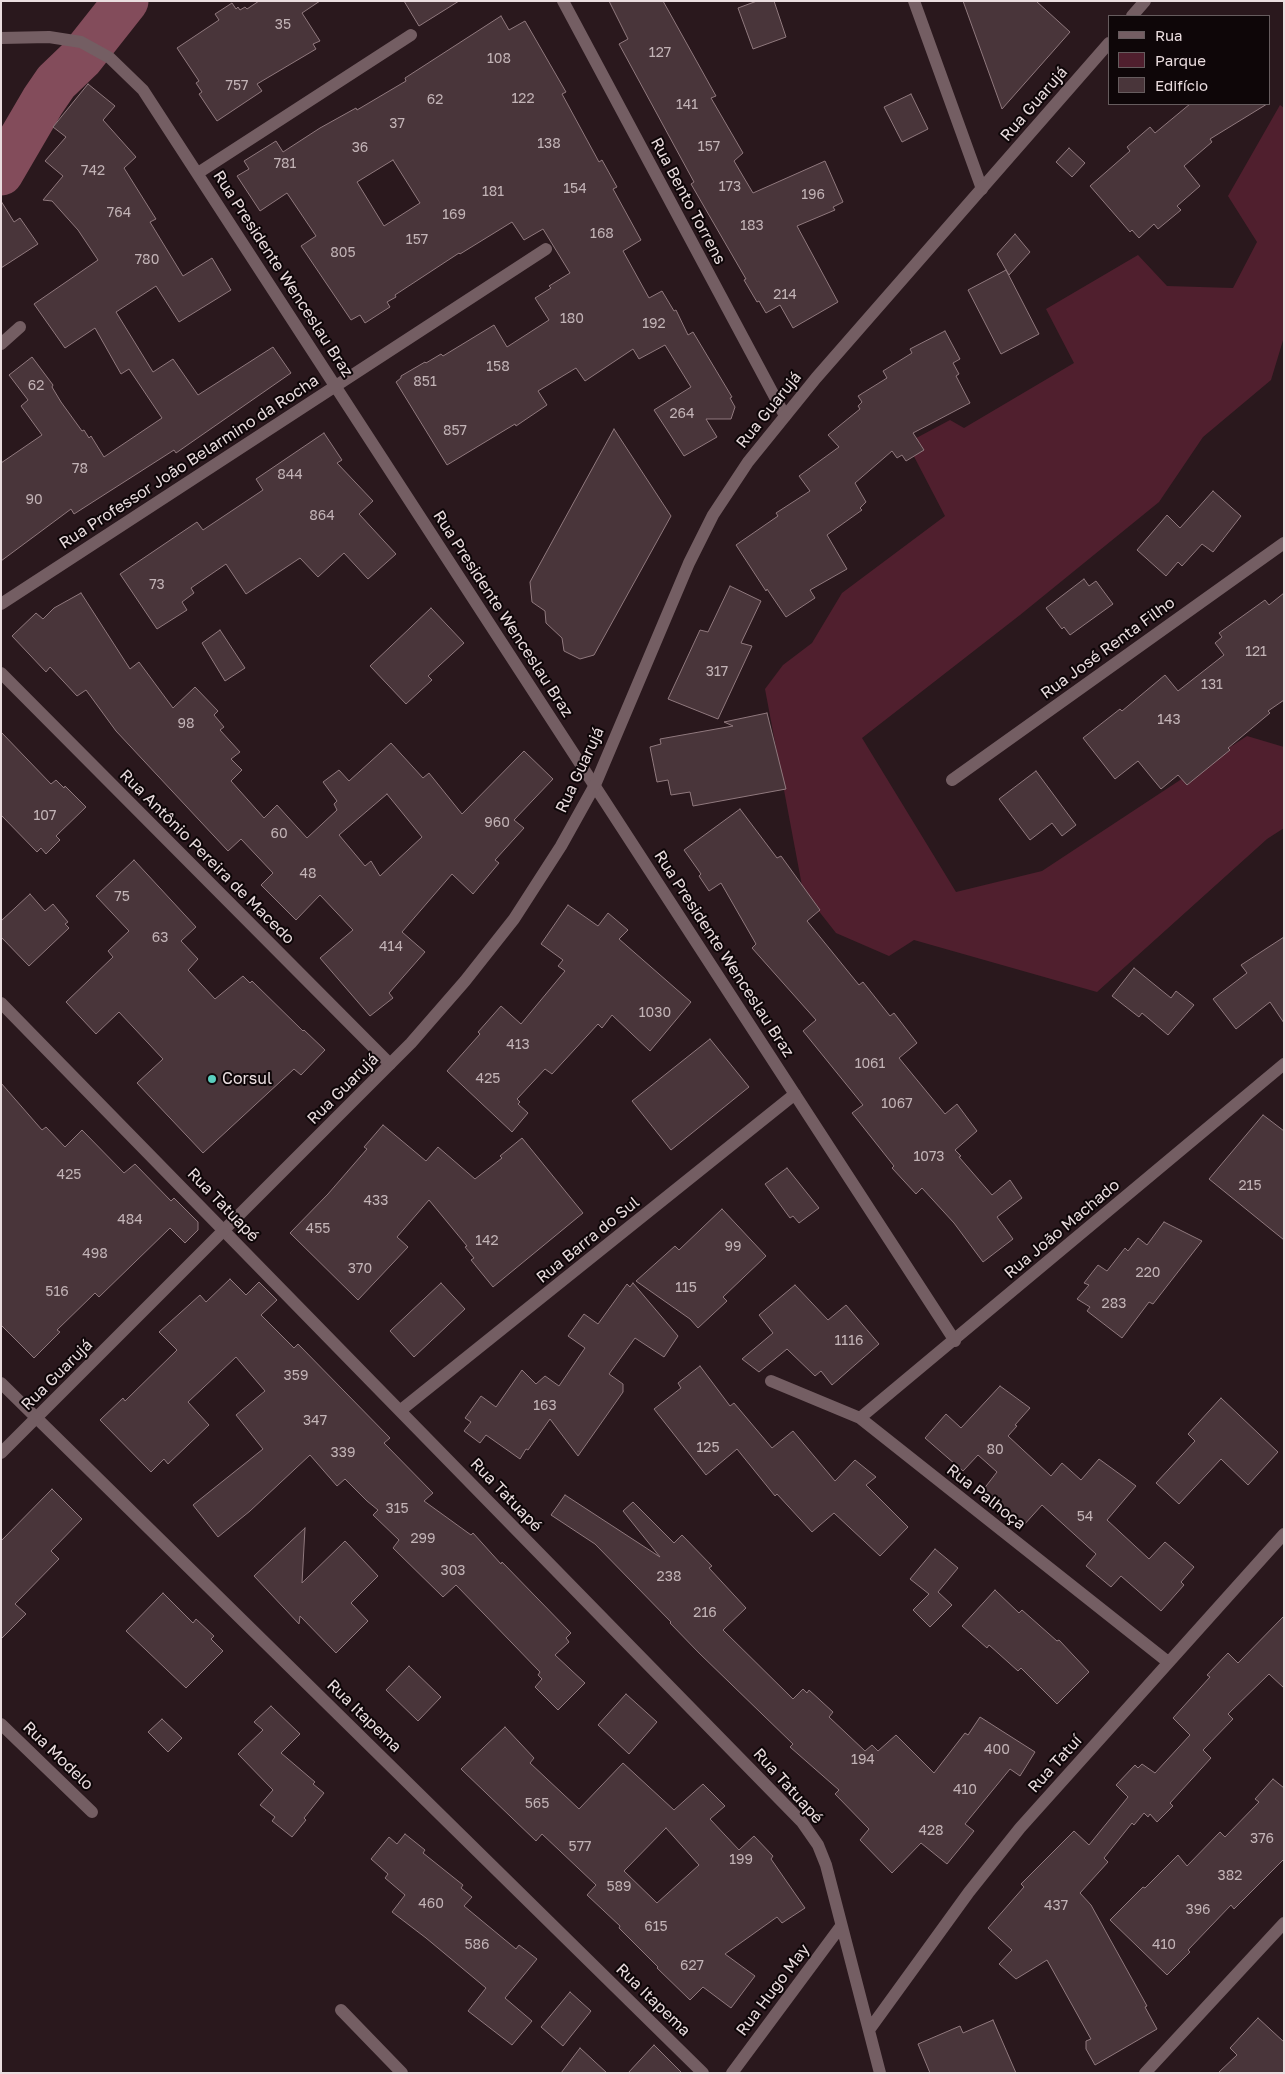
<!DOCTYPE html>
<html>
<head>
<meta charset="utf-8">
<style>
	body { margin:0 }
	#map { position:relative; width:1285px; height:2074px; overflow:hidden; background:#2a181d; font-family:"Golos Text",sans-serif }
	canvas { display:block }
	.frame { position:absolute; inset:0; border:2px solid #eadddf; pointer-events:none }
	.legend { position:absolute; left:1108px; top:15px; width:162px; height:90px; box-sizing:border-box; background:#0e0608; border:1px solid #665c5e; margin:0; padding:6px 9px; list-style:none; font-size:15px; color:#eadddf }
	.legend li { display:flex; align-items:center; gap:10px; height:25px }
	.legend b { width:25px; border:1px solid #665c5e }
</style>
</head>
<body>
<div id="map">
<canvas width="1285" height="2074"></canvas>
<div class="frame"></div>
<ul class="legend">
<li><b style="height:6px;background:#745e63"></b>Rua</li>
<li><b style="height:14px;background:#501f2e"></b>Parque</li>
<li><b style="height:14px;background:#49353a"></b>Edifício</li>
</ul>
</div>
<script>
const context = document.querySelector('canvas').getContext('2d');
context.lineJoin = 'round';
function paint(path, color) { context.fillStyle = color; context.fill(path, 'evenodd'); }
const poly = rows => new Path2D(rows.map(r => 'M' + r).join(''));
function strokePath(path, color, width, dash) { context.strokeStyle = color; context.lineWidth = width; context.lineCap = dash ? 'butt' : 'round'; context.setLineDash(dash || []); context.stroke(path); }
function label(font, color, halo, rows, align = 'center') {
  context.font = font + ' "Golos Text",sans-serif'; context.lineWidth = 4; context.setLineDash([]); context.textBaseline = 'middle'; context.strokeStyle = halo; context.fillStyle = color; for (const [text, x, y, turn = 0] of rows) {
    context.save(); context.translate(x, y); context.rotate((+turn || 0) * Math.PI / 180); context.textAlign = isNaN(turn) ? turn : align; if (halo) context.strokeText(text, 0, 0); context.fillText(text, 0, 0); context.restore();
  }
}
paint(poly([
	[1280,105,1284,108,1284,337,1271,380,1203,437,1159,502,1020,615,862,738,956,892,1042,871,1247,736,1284,747,1284,828,1267,839,1097,992,914,940,889,956,836,933,803,891,765,689,783,665,812,643,842,593,945,516,907,443,950,420,964,428,1074,363,1046,309,1138,255,1167,286,1233,288,1257,242,1228,196]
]), '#501f2e');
strokePath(poly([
	[1,173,43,101,56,82,81,58,126,1]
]), '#834c5b', 45);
const building = poly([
	[259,1,320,1,302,13,320,41,313,44,316,49,257,84,262,91,217,121,199,94,202,92,196,83,199,81,177,48,219,20,215,14,232,3,236,9,238,7,240,10,245,7,247,9,259,1],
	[404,1,459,1,419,26,404,1],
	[609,1,663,1,716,96,711,98,743,153,734,161,753,193,825,161,843,202,833,207,835,210,797,226,838,302,793,328,780,305,766,313,759,301,757,302,744,280,746,279,691,184,694,182,619,44,628,39,609,1],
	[757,1,774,1,786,37,753,49,738,8,757,1],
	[963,1,1036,1,1070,32,1002,109,963,1],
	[501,16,509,30,525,21,566,92,562,94,599,162,602,160,617,187,613,189,641,240,623,251,649,298,662,291,674,311,676,310,688,335,693,332,732,397,730,398,735,407,731,419,706,419,717,437,684,456,654,410,691,387,665,345,639,359,633,349,585,381,576,368,538,391,547,405,516,426,515,424,447,465,396,382,401,378,401,376,425,362,426,363,441,354,443,356,494,325,507,347,549,320,535,298,551,288,549,286,570,273,543,229,524,240,512,222,460,254,459,253,395,295,396,297,387,302,390,307,365,323,360,315,351,320,301,246,316,236,287,193,260,211,237,176,249,169,244,161,276,141,283,152,320,128,356,108,357,110,406,81,405,78,501,16],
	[393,160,420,203,384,226,357,182,393,160],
	[88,84,115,106,103,120,136,157,124,168,156,219,150,222,183,276,212,258,231,290,179,322,156,286,116,312,153,372,173,359,198,395,273,347,291,373,176,453,174,450,74,514,71,509,1,561,1,463,42,435,21,406,28,400,9,375,32,357,53,385,52,387,61,402,82,431,84,430,89,438,91,436,104,457,162,418,129,369,121,374,95,328,65,348,34,304,98,260,78,230,52,201,43,200,63,176,45,161,66,137,53,127,88,84],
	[911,94,928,129,902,142,884,107,911,94],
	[1190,104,1267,104,1210,139,1212,142,1184,166,1200,186,1177,206,1181,210,1158,229,1154,224,1139,238,1132,230,1130,232,1090,186,1130,151,1127,147,1150,127,1155,133,1190,104],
	[1069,148,1085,163,1072,177,1056,162,1069,148],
	[1,201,14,222,20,218,38,244,1,268,1,201],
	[1015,234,1030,252,1009,275,997,254,1015,234],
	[1006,270,1039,334,1001,354,968,290,1006,270],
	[945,331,960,359,953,363,959,374,956,376,970,403,913,433,924,450,906,461,902,455,897,458,892,451,855,483,866,502,860,508,862,510,827,535,847,569,810,590,815,598,786,617,767,589,766,591,736,545,778,516,776,513,810,491,799,476,839,447,828,435,860,409,858,406,862,402,858,396,887,378,883,371,912,353,910,349,945,331],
	[614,429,671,516,594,655,580,659,564,651,562,638,546,623,545,611,532,602,530,582,614,429],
	[324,433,342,460,337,463,373,501,359,514,396,554,368,579,344,553,318,577,300,558,246,594,226,564,191,588,194,593,182,602,187,610,157,629,120,574,197,522,203,530,263,490,256,479,324,433],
	[1213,491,1241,516,1213,552,1202,544,1182,566,1178,562,1166,576,1137,550,1167,515,1180,528,1213,491],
	[1084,579,1089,586,1096,581,1113,604,1070,635,1064,627,1062,629,1046,608,1084,579],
	[730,586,761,601,741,643,752,646,718,719,668,699,700,630,708,632,730,586],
	[81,593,130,669,139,662,173,708,195,687,218,711,214,715,224,727,220,730,240,752,231,759,242,770,231,781,264,818,277,805,307,838,337,810,334,804,337,801,323,782,339,770,349,781,391,743,423,778,429,773,462,814,524,751,553,779,514,820,524,828,495,860,499,863,473,894,452,874,402,932,425,952,389,993,393,998,370,1016,320,958,353,930,320,895,296,920,261,885,273,873,241,839,228,851,116,731,86,690,77,696,50,667,46,672,12,636,36,613,43,619,54,608,81,593],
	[387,794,422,837,380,876,371,861,365,866,339,835,387,794],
	[1284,593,1284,700,1268,711,1270,713,1228,748,1230,750,1187,785,1178,775,1161,789,1138,761,1115,779,1083,738,1120,709,1122,711,1165,675,1178,691,1224,655,1215,643,1222,637,1219,633,1265,600,1269,605,1284,593],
	[431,608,464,643,428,676,432,680,406,704,370,666,431,608],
	[220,630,245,668,225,681,202,643,220,630],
	[767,713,786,789,693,806,690,792,671,795,668,780,657,782,650,747,661,744,660,739,733,726,724,722,767,713],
	[1,732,51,784,56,780,64,788,65,786,86,807,56,836,60,840,46,854,41,848,37,852,1,815,1,732],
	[1036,771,1076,825,1062,836,1052,823,1030,840,999,799,1036,771],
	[740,809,777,858,781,856,820,910,807,921,859,985,863,982,890,1016,894,1013,917,1043,899,1058,945,1114,957,1104,977,1131,955,1150,961,1156,959,1157,992,1195,1010,1180,1022,1198,997,1217,1013,1239,983,1262,954,1223,922,1188,916,1194,892,1168,894,1166,852,1113,863,1105,803,1031,816,1020,752,948,756,944,721,883,709,891,699,876,701,874,684,850,740,809],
	[134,860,196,927,181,941,198,959,188,970,215,999,243,976,250,983,252,981,303,1031,304,1030,325,1050,301,1075,294,1069,203,1153,137,1083,163,1059,119,1012,96,1034,66,1002,113,957,108,951,129,931,96,896,134,860],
	[30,894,45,911,53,904,68,922,65,924,69,928,29,966,1,937,1,921,30,894],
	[568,905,598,926,608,913,628,930,619,939,691,1002,650,1051,612,1015,602,1028,598,1024,552,1074,545,1069,517,1099,520,1102,518,1104,528,1113,512,1132,447,1071,480,1034,478,1032,501,1006,521,1024,565,971,558,966,563,960,541,944,568,905],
	[1284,937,1284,1023,1270,1002,1236,1029,1213,999,1247,973,1241,965,1284,937],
	[1134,968,1171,998,1176,991,1194,1005,1168,1035,1142,1013,1139,1017,1112,996,1134,968],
	[710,1039,749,1087,671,1150,632,1101,710,1039],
	[1,1083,42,1130,46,1127,65,1147,82,1130,124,1173,135,1164,171,1201,174,1198,198,1222,198,1230,185,1243,170,1228,99,1297,95,1293,57,1330,60,1332,34,1358,1,1325,1,1083],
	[1263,1115,1284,1131,1284,1240,1209,1179,1263,1115],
	[383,1125,426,1161,438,1147,475,1179,502,1158,500,1156,522,1138,583,1213,493,1287,471,1260,474,1258,465,1247,467,1246,429,1200,397,1237,408,1247,358,1300,290,1233,328,1194,367,1149,364,1147,383,1125],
	[787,1168,819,1208,799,1223,793,1216,790,1218,765,1184,787,1168],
	[722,1209,766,1256,723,1297,727,1301,698,1328,690,1319,636,1281,675,1246,679,1250,722,1209],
	[1164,1222,1202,1241,1153,1304,1149,1302,1122,1338,1087,1311,1090,1307,1077,1299,1089,1285,1084,1283,1098,1265,1107,1271,1125,1248,1128,1251,1138,1238,1147,1245,1164,1222],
	[230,1279,246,1295,259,1282,277,1300,261,1315,294,1348,298,1344,390,1438,384,1443,433,1493,424,1501,471,1535,473,1533,501,1564,502,1562,571,1633,566,1638,569,1642,555,1655,585,1683,558,1710,535,1687,542,1679,538,1675,540,1672,456,1585,443,1597,393,1548,399,1540,373,1515,378,1510,367,1501,345,1479,337,1486,310,1455,250,1511,218,1537,193,1505,263,1449,236,1415,265,1391,236,1357,188,1402,209,1425,168,1464,164,1459,151,1472,100,1420,123,1398,125,1401,177,1350,159,1332,200,1295,206,1302,230,1279],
	[441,1283,465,1309,414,1357,390,1331,441,1283],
	[633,1283,678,1336,664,1357,635,1338,609,1374,623,1384,623,1392,578,1456,550,1419,528,1450,526,1449,520,1459,486,1435,480,1443,464,1431,471,1422,465,1418,481,1396,496,1407,522,1370,536,1384,545,1376,559,1386,585,1348,568,1336,584,1314,598,1324,627,1284,630,1287,633,1283],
	[795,1285,828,1320,846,1305,879,1344,832,1385,821,1371,815,1376,787,1349,759,1372,742,1359,773,1333,759,1315,795,1285],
	[700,1366,730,1406,734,1403,772,1448,793,1431,835,1481,855,1460,876,1477,866,1485,908,1527,880,1556,834,1513,812,1532,777,1494,775,1496,737,1449,706,1475,654,1409,681,1388,678,1383,700,1366],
	[1000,1386,1030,1408,1015,1425,1017,1426,1008,1436,1051,1476,1062,1463,1081,1480,1099,1459,1136,1486,1107,1520,1149,1559,1165,1542,1194,1567,1181,1582,1184,1585,1161,1611,1121,1576,1111,1587,1086,1566,1096,1554,1042,1505,1023,1526,983,1490,997,1472,978,1455,963,1471,925,1438,946,1414,961,1428,1000,1386],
	[1221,1398,1278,1452,1248,1485,1221,1459,1179,1504,1156,1483,1195,1441,1188,1434,1221,1398],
	[52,1489,82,1519,51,1551,59,1559,15,1604,26,1614,1,1639,1,1541,52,1489],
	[565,1495,660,1557,623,1511,633,1502,674,1543,682,1535,712,1566,709,1568,746,1608,723,1630,793,1699,803,1689,807,1693,809,1690,833,1712,829,1717,865,1751,872,1745,878,1751,896,1735,934,1773,965,1733,968,1735,980,1717,1035,1752,1020,1776,1010,1769,965,1824,974,1831,947,1864,921,1843,892,1873,860,1840,869,1829,835,1794,839,1790,790,1747,793,1744,699,1653,670,1623,671,1622,595,1544,551,1515,565,1495],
	[305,1528,302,1583,345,1541,378,1576,351,1603,368,1621,336,1653,300,1616,299,1624,254,1576,305,1528],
	[935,1549,958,1568,938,1592,952,1605,930,1627,913,1610,929,1594,910,1579,935,1549],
	[995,1590,1019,1613,1022,1610,1057,1641,1059,1640,1089,1672,1057,1704,1021,1668,1018,1671,989,1645,987,1648,962,1626,995,1590],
	[163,1593,193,1623,196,1619,214,1636,211,1639,223,1651,186,1688,126,1631,163,1593],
	[1284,1616,1284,1688,1269,1674,1228,1714,1233,1719,1203,1750,1211,1758,1170,1803,1173,1806,1157,1822,1150,1814,1148,1817,1144,1813,1134,1825,1132,1823,1104,1858,1108,1862,1080,1893,1091,1905,1147,2006,1145,2007,1157,2029,1095,2065,1086,2049,1086,2041,1091,2039,1047,1960,1016,1979,999,1964,1012,1950,988,1928,1024,1887,1021,1884,1074,1831,1089,1845,1128,1797,1116,1785,1135,1765,1138,1768,1142,1764,1155,1773,1190,1735,1173,1718,1210,1677,1207,1675,1228,1653,1238,1663,1284,1616],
	[409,1666,441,1697,418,1721,386,1690,409,1666],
	[626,1694,657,1722,629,1754,598,1725,626,1694],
	[271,1706,300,1734,281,1753,315,1782,313,1784,324,1793,304,1818,306,1820,292,1837,272,1821,275,1817,260,1805,273,1790,238,1754,263,1730,254,1722,271,1706],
	[162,1719,182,1738,168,1752,148,1732,162,1719],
	[505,1727,534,1758,530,1763,579,1809,623,1763,674,1810,703,1784,725,1806,710,1819,739,1850,754,1836,773,1856,771,1859,805,1908,782,1923,777,1917,725,1954,755,1976,731,2008,703,1987,690,2000,657,1968,658,1967,619,1928,620,1926,587,1895,596,1885,542,1834,536,1841,461,1769,505,1727],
	[666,1828,699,1865,657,1903,624,1871,666,1828],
	[1273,1779,1284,1788,1284,1859,1234,1909,1231,1905,1188,1950,1190,1952,1167,1975,1110,1920,1143,1887,1145,1888,1178,1855,1187,1866,1220,1832,1225,1837,1259,1802,1255,1799,1273,1779],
	[405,1834,425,1850,423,1853,463,1885,461,1888,472,1897,464,1906,516,1949,519,1945,537,1959,505,1998,532,2021,512,2045,468,2011,486,1988,426,1938,392,1912,405,1895,385,1878,388,1874,371,1859,389,1837,397,1844,405,1834],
	[570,1992,591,2011,563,2046,541,2027,570,1992],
	[1258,2018,1284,2042,1284,2073,1218,2073,1237,2055,1230,2048,1258,2018],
	[993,2020,1016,2073,930,2073,918,2044,960,2026,963,2033,993,2020],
	[654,2045,682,2073,628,2073,654,2045],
	[580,2048,607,2073,561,2073,580,2048]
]);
paint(building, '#49353a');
strokePath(building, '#90797e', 1);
strokePath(poly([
	[563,1,785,416],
	[914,1,982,189],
	[1,38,49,37,81,42,110,58,143,90,955,1341],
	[198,173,411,35],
	[1,344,20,327],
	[1,604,546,249],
	[1,673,390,1064],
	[952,780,1284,543],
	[1,1003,802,1822,818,1845,826,1865,880,2073],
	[771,1381,860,1418,1168,1662],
	[1,1383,703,2073],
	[401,1410,795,1094],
	[860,1418,1284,1064],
	[1,1724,92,1812],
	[341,2010,402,2073],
	[869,2030,969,1892,1020,1828,1284,1534],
	[732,2073,841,1926],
	[1145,2073,1284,1923]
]), '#745e63', 12);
strokePath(poly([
	[1132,16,1145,1],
	[1,1453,411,1043,465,981,514,919,561,846,595,785,689,563,713,515,748,462,816,378,1109,43]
]), '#745e63', 12);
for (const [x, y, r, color] of [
	[212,1079,5,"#5acebe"]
]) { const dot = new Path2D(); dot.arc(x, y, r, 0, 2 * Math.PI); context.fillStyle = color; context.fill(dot); strokePath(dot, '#0e0608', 2); }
label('14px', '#c2b3b6', null, [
	["35",283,25],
	["127",660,53],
	["108",499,59],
	["757",237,86],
	["122",523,99],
	["62",435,100],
	["141",687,105],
	["37",397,124],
	["138",549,144],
	["157",709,147],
	["36",360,148],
	["781",285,164],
	["742",93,171],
	["173",730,187],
	["154",575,189],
	["181",493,192],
	["196",813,195],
	["764",119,213],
	["169",454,215],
	["183",752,226],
	["168",602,234],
	["157",417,240],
	["805",343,253],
	["780",147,260],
	["214",785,295],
	["180",572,319],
	["192",654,324],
	["158",498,367],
	["851",425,382],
	["62",36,386],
	["264",682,414],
	["857",455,431],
	["78",80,469],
	["844",290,475],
	["90",34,500],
	["864",322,516],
	["73",157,585],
	["121",1256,652],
	["317",717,672],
	["131",1212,685],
	["143",1169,720],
	["98",186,724],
	["107",45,816],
	["960",497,823],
	["60",279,834],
	["48",308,874],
	["75",122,897],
	["63",160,938],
	["414",391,947],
	["1030",655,1013],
	["413",518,1045],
	["1061",870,1064],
	["425",488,1079],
	["1067",897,1104],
	["1073",929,1157],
	["425",69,1175],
	["215",1250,1186],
	["433",376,1201],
	["484",130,1220],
	["455",318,1229],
	["142",487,1241],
	["99",733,1247],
	["498",95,1254],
	["370",360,1269],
	["220",1148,1273],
	["115",686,1288],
	["516",57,1292],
	["283",1114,1304],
	["1116",849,1341],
	["359",296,1376],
	["163",545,1406],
	["347",315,1421],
	["125",708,1448],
	["80",995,1450],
	["339",343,1453],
	["315",397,1509],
	["54",1085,1517],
	["299",423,1539],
	["303",453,1571],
	["238",669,1577],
	["216",705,1613],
	["400",997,1750],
	["194",863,1760],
	["410",965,1790],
	["565",537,1804],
	["428",931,1831],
	["376",1262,1839],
	["577",580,1847],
	["199",741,1860],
	["382",1230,1876],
	["589",619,1887],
	["460",431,1904],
	["437",1056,1906],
	["396",1198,1910],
	["615",656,1927],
	["586",477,1945],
	["410",1164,1945],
	["627",692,1966]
]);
label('16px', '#eadddf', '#0e0608', [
	["Rua Guarujá",1034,104,-49],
	["Rua Bento Torrens",688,201,62],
	["Rua Presidente Wenceslau Braz",283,274,57],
	["Rua Guarujá",769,410,-51],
	["Rua Professor João Belarmino da Rocha",189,462,-33],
	["Rua Presidente Wenceslau Braz",503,614,57],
	["Rua José Renta Filho",1108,648,-36],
	["Rua Guarujá",580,770,-65],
	["Rua Antônio Pereira de Macedo",207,857,45],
	["Rua Presidente Wenceslau Braz",724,954,57],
	["Rua Guarujá",343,1089,-45],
	["Rua Tatuapé",223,1205,46],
	["Rua João Machado",1062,1229,-40],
	["Rua Barra do Sul",588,1240,-39],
	["Rua Guarujá",57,1375,-45],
	["Rua Tatuapé",506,1495,46],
	["Rua Palhoça",986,1497,38],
	["Rua Itapema",364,1716,44],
	["Rua Modelo",58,1756,44],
	["Rua Tatuí",1055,1764,-48],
	["Rua Tatuapé",788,1786,48],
	["Rua Hugo May",773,1990,-53],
	["Rua Itapema",653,2000,44]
]);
label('16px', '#eadddf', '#0e0608', [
	["Corsul",222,1079]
], 'left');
</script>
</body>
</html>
